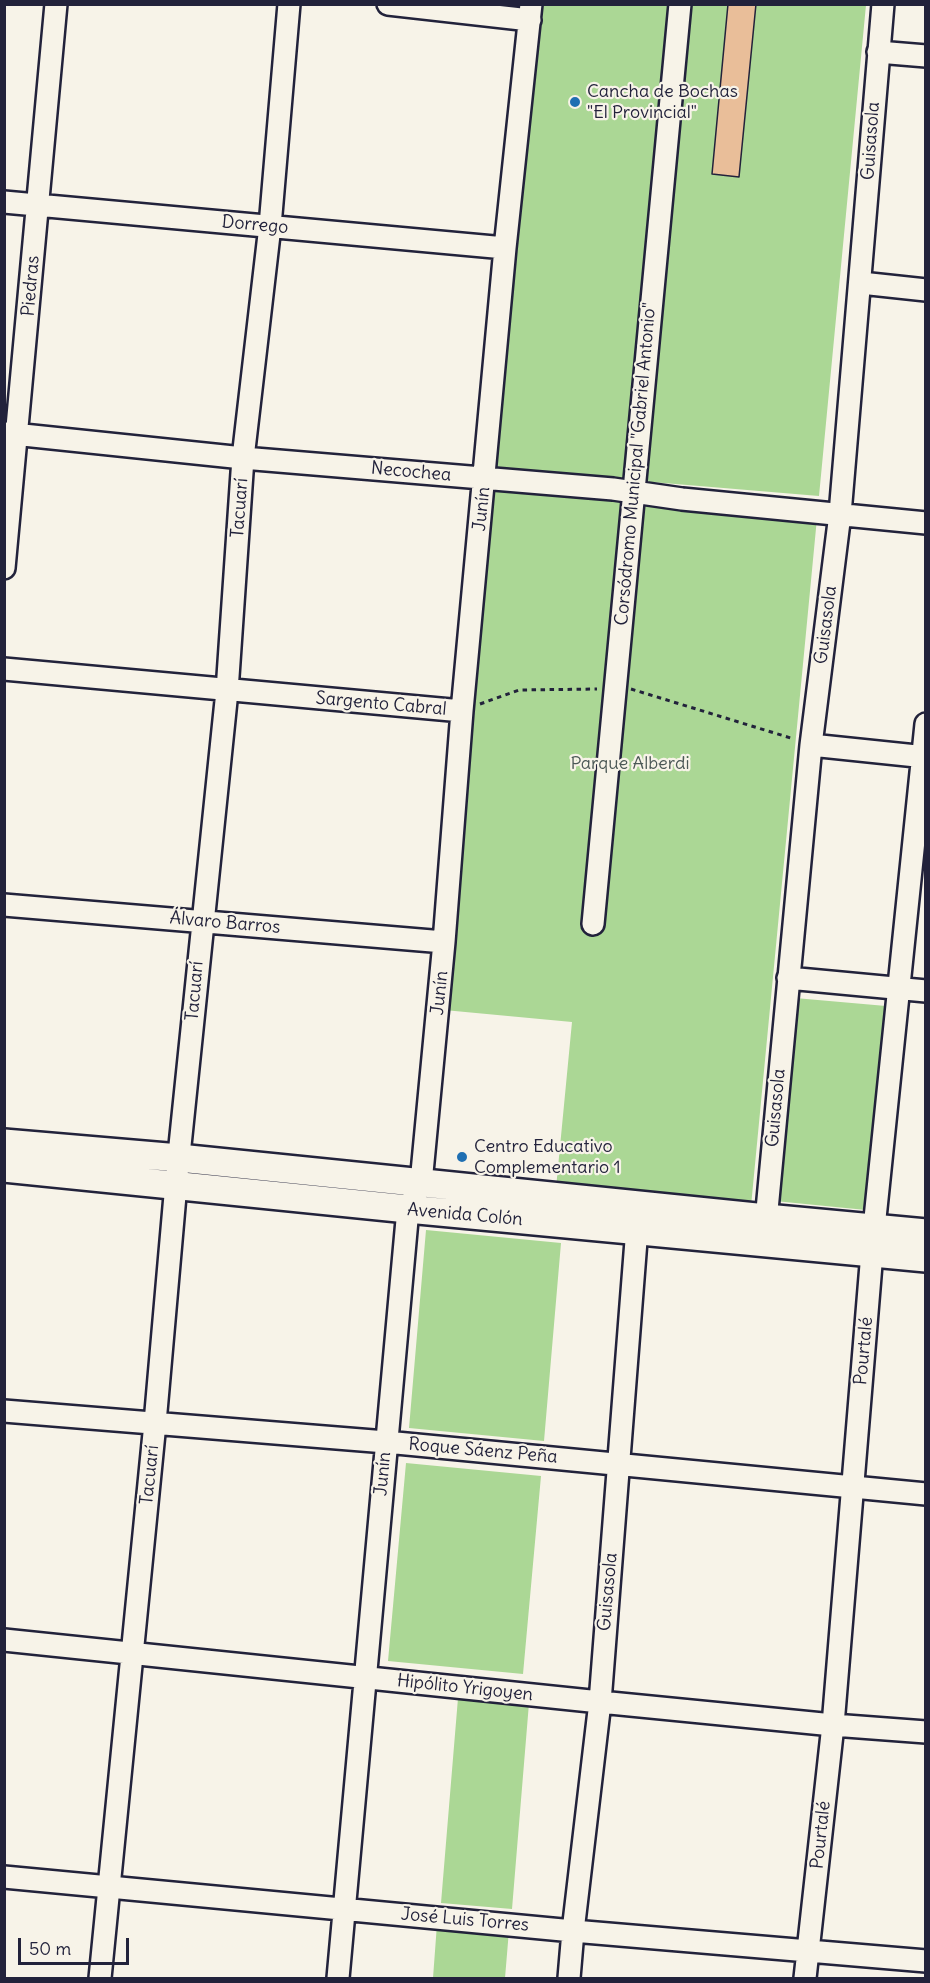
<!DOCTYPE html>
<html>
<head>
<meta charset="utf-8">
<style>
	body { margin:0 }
	#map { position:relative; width:930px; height:1983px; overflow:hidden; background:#f7f3e8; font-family:Delius,sans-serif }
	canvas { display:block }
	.frame { position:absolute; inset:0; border:6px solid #22223b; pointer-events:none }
	.scale { position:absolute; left:18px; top:1938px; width:111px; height:27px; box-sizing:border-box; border:3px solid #22223b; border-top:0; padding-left:8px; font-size:18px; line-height:21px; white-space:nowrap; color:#22223b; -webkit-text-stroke:4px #f7f3e8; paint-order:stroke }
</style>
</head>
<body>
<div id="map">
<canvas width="930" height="1983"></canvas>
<div class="frame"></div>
<div class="scale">50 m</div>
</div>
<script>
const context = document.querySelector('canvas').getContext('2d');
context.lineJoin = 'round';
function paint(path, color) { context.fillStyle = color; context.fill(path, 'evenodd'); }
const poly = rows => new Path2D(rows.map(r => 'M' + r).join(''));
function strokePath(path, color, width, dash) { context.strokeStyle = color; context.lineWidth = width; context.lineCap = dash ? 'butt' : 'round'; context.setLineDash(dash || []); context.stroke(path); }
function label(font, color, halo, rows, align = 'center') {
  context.font = font + ' Delius,sans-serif'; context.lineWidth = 4.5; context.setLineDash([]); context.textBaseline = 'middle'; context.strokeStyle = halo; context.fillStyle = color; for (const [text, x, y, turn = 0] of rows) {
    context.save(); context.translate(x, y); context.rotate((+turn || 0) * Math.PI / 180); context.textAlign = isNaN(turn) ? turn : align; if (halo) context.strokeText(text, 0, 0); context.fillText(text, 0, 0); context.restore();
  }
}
paint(poly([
	[541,5,866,5,819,496,496,469],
	[494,490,817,518,751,1206,556,1188,572,1022,444,1010],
	[795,998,886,1006,866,1210,775,1201],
	[426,1230,561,1243,544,1441,409,1428],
	[406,1463,541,1476,523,1674,388,1661],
	[458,1698,529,1703,512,1909,441,1903],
	[437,1924,509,1930,505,1978,433,1978]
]), '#abd795');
const building = poly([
	[728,4,756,4,739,177,712,174,728,4]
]);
paint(building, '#e9be99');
strokePath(building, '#22223b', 1.5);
const minor = poly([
	[388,4,530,20],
	[878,52,926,56],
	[4,202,505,248],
	[861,283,926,290],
	[4,433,243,458,613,489,682,499,926,523],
	[4,568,56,4],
	[4,669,462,711],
	[811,745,926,757],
	[4,905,444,942],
	[593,924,680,4],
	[788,978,926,991],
	[765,1231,811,745,840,514,883,4],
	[4,1411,386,1442,926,1494],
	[4,1640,600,1702,833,1725,926,1732],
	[4,1877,573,1931,926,1961],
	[100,1978,155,1423,176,1184,227,691,243,458,270,226,289,4],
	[338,1978,408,1209,421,1183,444,942,462,711,505,248,531,4],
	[569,1978,573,1931,600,1702,638,1215],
	[805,1978,833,1725,874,1228,926,724]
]);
const major = poly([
	[4,1143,179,1158,766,1218,926,1233],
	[4,1168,408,1209,926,1258]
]);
strokePath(minor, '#22223b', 26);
strokePath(major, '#22223b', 32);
strokePath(poly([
	[631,689,794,739],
	[480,704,519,690,597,689]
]), '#22223b', 3, [4.5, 4.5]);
strokePath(minor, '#f7f3e8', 21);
strokePath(major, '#f7f3e8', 27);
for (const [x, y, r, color] of [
	[575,102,6,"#1f6fb2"],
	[462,1157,6,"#1f6fb2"]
]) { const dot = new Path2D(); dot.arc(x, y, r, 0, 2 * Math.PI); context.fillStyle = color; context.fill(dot); strokePath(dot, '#f7f3e8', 2); }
label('18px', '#22223b', '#f7f3e8', [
	["Cancha de Bochas",587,92],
	["\"El Provincial\"",587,113],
	["Centro Educativo",474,1147],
	["Complementario 1",474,1168]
], 'left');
label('18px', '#22223b', '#f7f3e8', [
	["Guisasola",871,141,-86],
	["Dorrego",255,225,5],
	["Piedras",31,286,-85],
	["Corsódromo Municipal \"Gabriel Antonio\"",636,464,-85],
	["Necochea",411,472,5],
	["Tacuarí",240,508,-86],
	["Junín",482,509,-84],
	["Guisasola",826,625,-83],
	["Sargento Cabral",381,704,5],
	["Álvaro Barros",225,923,5],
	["Tacuarí",195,991,-85],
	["Junín",440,993,-84],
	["Guisasola",776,1108,-85],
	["Avenida Colón",465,1215,5],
	["Pourtalé",864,1351,-85],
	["Roque Sáenz Peña",483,1451,5],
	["Junín",383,1474,-85],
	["Tacuarí",150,1475,-84],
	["Guisasola",608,1592,-85],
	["Hipólito Yrigoyen",465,1688,6],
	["Pourtalé",821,1835,-84],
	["José Luis Torres",465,1920,5]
]);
label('18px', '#4b5856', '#f7f3e8', [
	["Parque Alberdi",630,764]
]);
</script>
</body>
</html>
